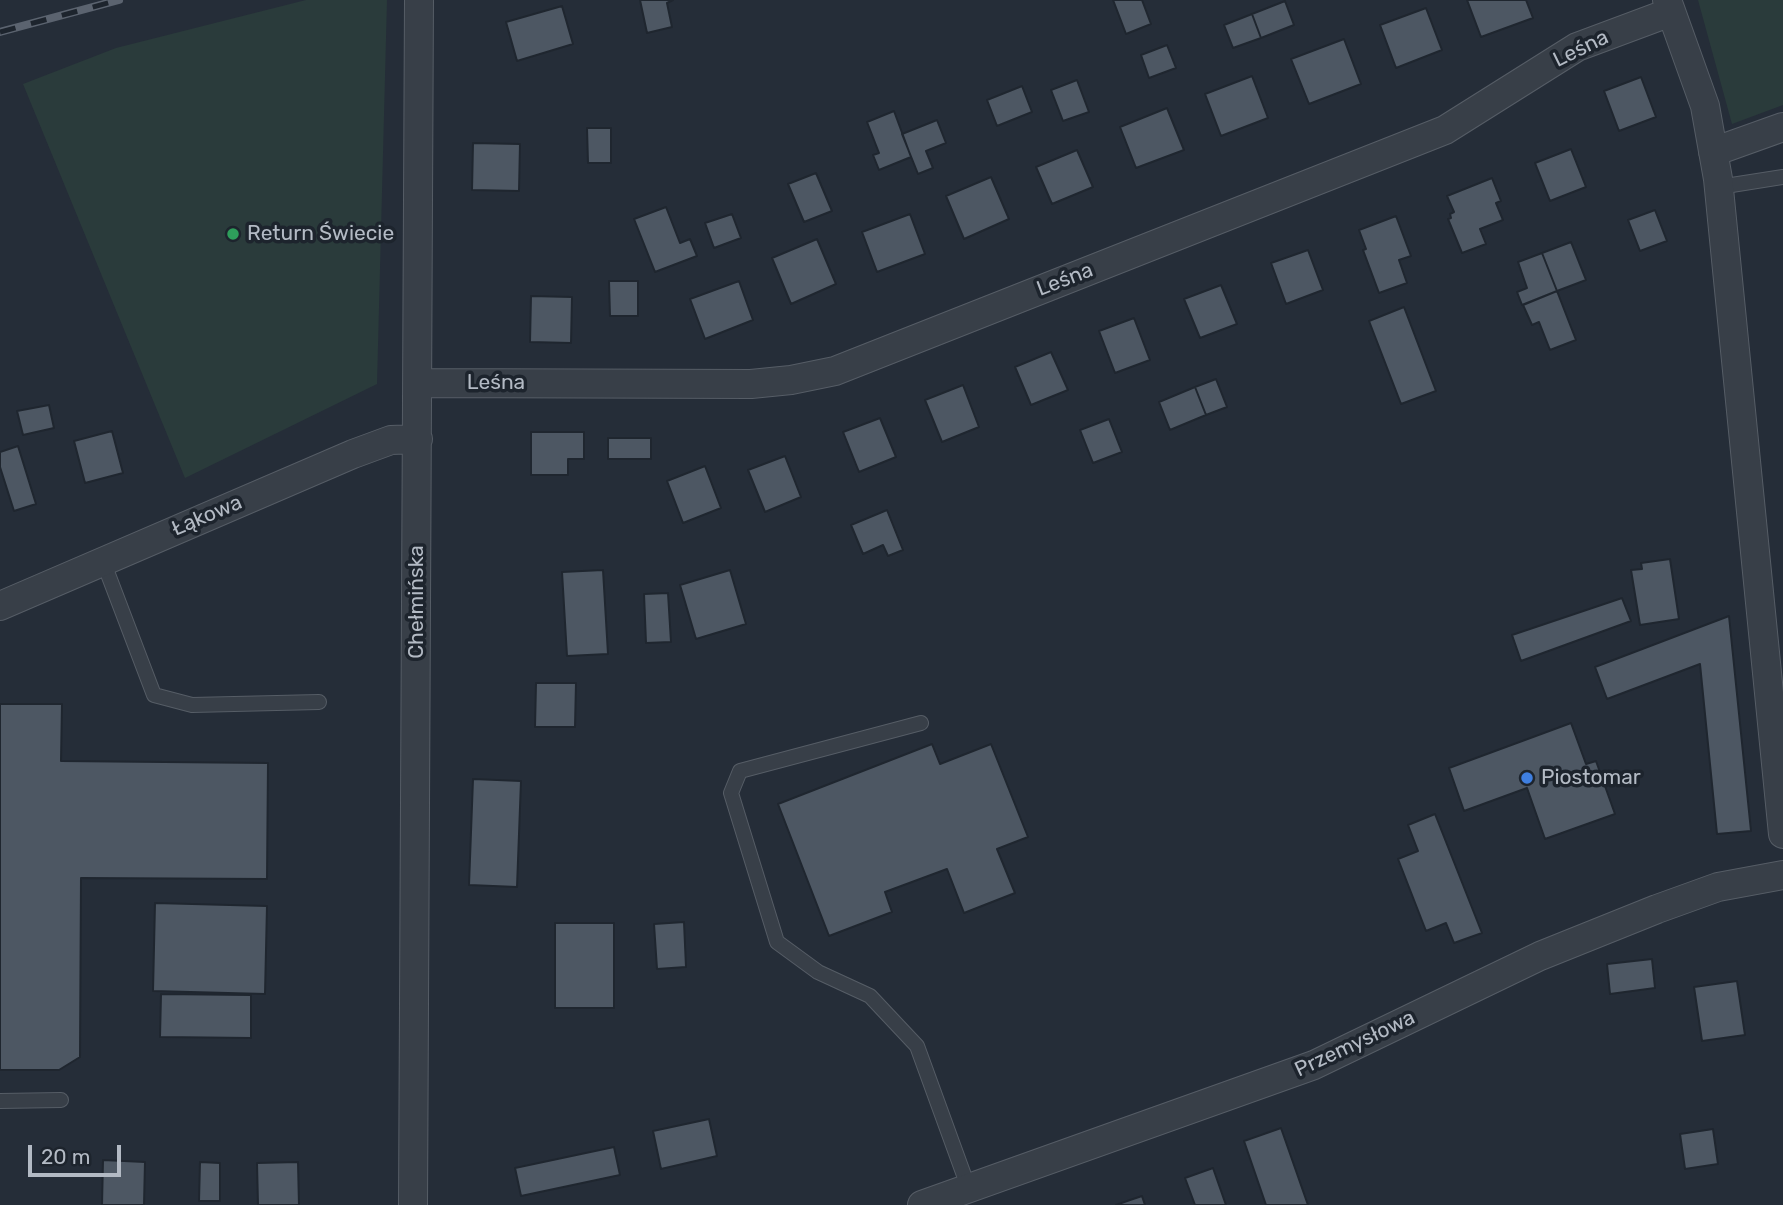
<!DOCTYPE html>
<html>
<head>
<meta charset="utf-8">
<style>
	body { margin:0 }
	#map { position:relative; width:1783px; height:1205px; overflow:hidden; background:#252d38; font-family:Rubik,sans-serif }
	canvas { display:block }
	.scale { position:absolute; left:28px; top:1145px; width:93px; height:32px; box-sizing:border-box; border:4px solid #b3bac4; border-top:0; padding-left:9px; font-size:21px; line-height:24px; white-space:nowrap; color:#b3bac4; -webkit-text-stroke:5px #1d242d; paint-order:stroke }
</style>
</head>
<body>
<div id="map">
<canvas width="1783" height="1205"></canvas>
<div class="scale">20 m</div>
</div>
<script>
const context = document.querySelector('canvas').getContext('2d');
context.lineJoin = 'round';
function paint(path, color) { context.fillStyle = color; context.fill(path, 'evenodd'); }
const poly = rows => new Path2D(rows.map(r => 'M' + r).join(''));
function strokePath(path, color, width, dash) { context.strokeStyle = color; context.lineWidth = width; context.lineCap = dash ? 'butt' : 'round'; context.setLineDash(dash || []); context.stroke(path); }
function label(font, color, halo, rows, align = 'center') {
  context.font = font + ' Rubik,sans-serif'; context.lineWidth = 7; context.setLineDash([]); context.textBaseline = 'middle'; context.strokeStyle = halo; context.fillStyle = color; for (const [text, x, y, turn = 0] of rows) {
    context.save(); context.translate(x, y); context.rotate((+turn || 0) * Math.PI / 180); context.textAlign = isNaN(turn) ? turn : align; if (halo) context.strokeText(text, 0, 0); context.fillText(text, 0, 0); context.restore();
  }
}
paint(poly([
	[306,0,387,0,377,384,185,478,23,84,116,48],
	[1698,0,1783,0,1783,105,1732,124]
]), '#2a3b3b');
const building = poly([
	[640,0,673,0,667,3,672,27,647,33,640,0],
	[1113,0,1142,0,1151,24,1126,34,1113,0],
	[1467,0,1526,0,1533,18,1481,37,1467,0],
	[1285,1,1294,25,1261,38,1252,14,1285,1],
	[562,6,573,44,517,61,506,22,562,6],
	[1426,8,1442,50,1396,68,1380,25,1426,8],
	[1252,14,1261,38,1233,48,1224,25,1252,14],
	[1344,39,1361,84,1309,104,1291,59,1344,39],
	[1167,45,1176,68,1149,78,1141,55,1167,45],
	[1252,76,1268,118,1221,136,1205,94,1252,76],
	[1641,77,1656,117,1619,131,1604,91,1641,77],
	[1077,80,1089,112,1063,121,1051,90,1077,80],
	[1022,86,1032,112,997,126,987,100,1022,86],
	[1167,108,1184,150,1136,168,1120,127,1167,108],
	[894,111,911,157,879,170,873,155,879,153,867,122,894,111],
	[937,120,946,143,926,151,933,168,918,174,902,134,937,120],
	[587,128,611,128,611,163,588,163,587,128],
	[473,143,520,144,519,191,472,190,473,143],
	[1571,149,1586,187,1550,201,1535,163,1571,149],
	[1077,150,1093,187,1052,204,1036,167,1077,150],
	[816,173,832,211,804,222,788,184,816,173],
	[991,177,1009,219,964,239,946,196,991,177],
	[1492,178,1501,201,1496,203,1503,220,1480,229,1486,244,1462,253,1448,219,1451,218,1450,214,1454,212,1447,196,1492,178],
	[666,207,680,243,690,239,697,256,655,272,634,219,666,207],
	[1655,210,1667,241,1640,251,1628,220,1655,210],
	[732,214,741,238,714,248,705,223,732,214],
	[910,214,925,254,877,272,862,232,910,214],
	[1396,216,1411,256,1399,260,1407,283,1379,293,1363,250,1366,249,1359,230,1396,216],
	[817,239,836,284,791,304,772,258,817,239],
	[1571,242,1586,280,1557,291,1542,253,1571,242],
	[1308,250,1323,290,1286,304,1271,263,1308,250],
	[1542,253,1557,291,1522,305,1517,292,1527,288,1518,262,1542,253],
	[609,281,638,281,638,316,610,316,609,281],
	[739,281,753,320,705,339,690,299,739,281],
	[1221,285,1237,324,1200,338,1184,299,1221,285],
	[1557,291,1576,340,1550,350,1539,322,1532,325,1523,305,1557,291],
	[531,296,572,297,571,343,530,342,531,296],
	[1404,307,1436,391,1401,404,1369,321,1404,307],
	[1134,318,1150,360,1115,373,1099,331,1134,318],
	[1051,352,1068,390,1031,405,1015,367,1051,352],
	[1216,379,1227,407,1206,415,1195,387,1216,379],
	[963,385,979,427,942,442,925,400,963,385],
	[1195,387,1206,415,1170,430,1159,402,1195,387],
	[49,405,54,428,23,435,17,411,49,405],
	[880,418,896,457,859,472,843,432,880,418],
	[1109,419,1122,452,1093,463,1080,430,1109,419],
	[112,431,123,473,85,483,74,441,112,431],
	[531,432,584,432,584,459,568,459,568,475,531,475,531,432],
	[608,438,651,438,651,459,608,459,608,438],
	[18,446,36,504,14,511,0,467,0,452,18,446],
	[785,456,801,497,765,512,748,470,785,456],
	[705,466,721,508,683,523,667,481,705,466],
	[887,510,903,550,888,556,883,545,863,554,851,525,887,510],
	[1670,559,1679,619,1640,625,1631,570,1642,569,1641,563,1670,559],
	[603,570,608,654,567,656,562,572,603,570],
	[730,570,746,624,696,639,680,585,730,570],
	[668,593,671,642,646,643,644,594,668,593],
	[1622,598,1631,621,1521,661,1512,635,1622,598],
	[1729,616,1751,831,1717,834,1700,664,1607,699,1595,667,1729,616],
	[536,683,576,683,575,727,535,727,536,683],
	[0,704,62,704,61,761,268,763,267,879,81,878,80,1057,59,1070,0,1070,0,704],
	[1571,723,1586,764,1596,761,1615,814,1545,839,1527,788,1464,811,1449,768,1571,723],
	[932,744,940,764,991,744,1028,837,997,849,1015,893,964,913,947,869,885,892,892,912,829,936,778,804,932,744],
	[473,779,521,781,517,887,469,885,473,779],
	[1435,814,1482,933,1454,943,1446,923,1426,931,1398,859,1418,851,1408,825,1435,814],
	[155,903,267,906,265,994,153,991,155,903],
	[684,922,686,967,657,969,654,924,684,922],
	[555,923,614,923,614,1008,555,1008,555,923],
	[1652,959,1655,988,1610,994,1607,964,1652,959],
	[1737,981,1745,1035,1702,1041,1694,987,1737,981],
	[161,994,251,995,251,1038,160,1037,161,994],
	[709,1119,717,1156,661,1169,653,1131,709,1119],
	[1281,1128,1308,1205,1266,1205,1244,1141,1281,1128],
	[1713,1129,1718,1164,1685,1169,1680,1134,1713,1129],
	[614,1147,620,1175,521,1196,515,1168,614,1147],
	[103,1160,145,1162,144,1205,102,1205,103,1160],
	[200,1162,220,1163,220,1201,199,1201,200,1162],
	[298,1162,299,1205,258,1205,257,1163,298,1162],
	[1213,1168,1226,1205,1195,1205,1185,1178,1213,1168],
	[1142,1196,1145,1205,1116,1205,1130,1200,1142,1196]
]);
paint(building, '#4d5763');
strokePath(building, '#1f262f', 2);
const service = poly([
	[1719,187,1783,177],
	[103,561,154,695,192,705,319,702],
	[921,723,740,771,731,793,777,942,818,972,870,996,917,1046,969,1189],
	[0,1101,61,1100]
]);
const minor = poly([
	[1667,0,1705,106,1718,179,1783,834],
	[1713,152,1783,127],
	[418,383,751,384,791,380,835,371,1445,130,1577,47,1671,12],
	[0,606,353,454,391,440,418,439],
	[413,1205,419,0],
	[922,1205,1314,1065,1540,956,1657,909,1718,887,1783,875]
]);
strokePath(service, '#565d66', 16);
strokePath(minor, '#565d66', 30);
strokePath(service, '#383f48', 14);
strokePath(minor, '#383f48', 28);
const rail = poly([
	[0,32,119,0]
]);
strokePath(rail, '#5b636f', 8);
strokePath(rail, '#1d242d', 5, [16]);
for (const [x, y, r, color] of [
	[233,234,7,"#2e9e5b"],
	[1527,778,7,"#3f7fe0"]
]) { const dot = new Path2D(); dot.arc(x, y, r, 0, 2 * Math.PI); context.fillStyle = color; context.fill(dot); strokePath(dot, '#1d242d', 2.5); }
label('21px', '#b3bac4', '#1d242d', [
	["Leśna",1581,49,-26],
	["Leśna",1065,280,-21],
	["Leśna",496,383],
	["Łąkowa",207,516,-23],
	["Chełmińska",417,602,-90],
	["Przemysłowa",1355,1044,-25]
]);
label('21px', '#b3bac4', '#1d242d', [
	["Return Świecie",247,234],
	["Piostomar",1541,778]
], 'left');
</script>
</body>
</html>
